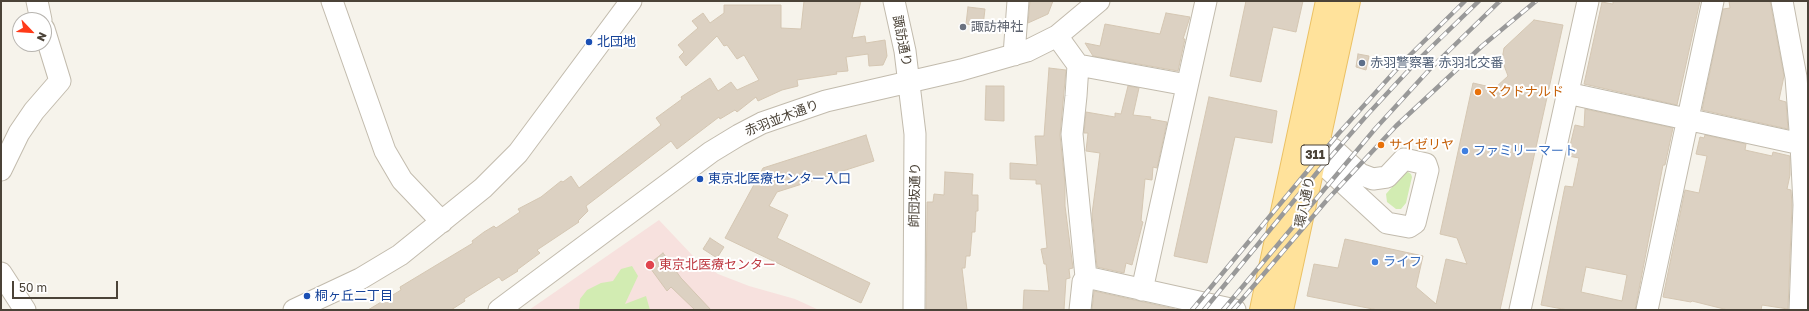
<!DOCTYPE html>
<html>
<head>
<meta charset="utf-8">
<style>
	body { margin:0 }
	#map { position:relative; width:1809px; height:311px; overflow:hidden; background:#f6f3eb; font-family:"Golos Text",sans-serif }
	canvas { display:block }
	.frame { position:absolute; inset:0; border:2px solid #4b4338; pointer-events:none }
	.north { position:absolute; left:12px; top:12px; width:40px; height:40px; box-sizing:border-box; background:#fff; border:1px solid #b7b4af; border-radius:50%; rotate:115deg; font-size:11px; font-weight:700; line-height:16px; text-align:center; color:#4b4338 }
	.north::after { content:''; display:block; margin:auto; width:14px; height:18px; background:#ff3a19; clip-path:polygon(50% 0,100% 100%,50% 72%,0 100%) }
	.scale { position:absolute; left:12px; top:281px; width:106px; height:18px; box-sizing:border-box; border:2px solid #4b4338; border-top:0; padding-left:5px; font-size:12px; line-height:14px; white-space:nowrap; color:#4b4338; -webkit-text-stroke:3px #fff; paint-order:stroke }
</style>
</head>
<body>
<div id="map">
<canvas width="1809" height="311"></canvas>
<div class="frame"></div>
<div class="north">N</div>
<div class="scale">50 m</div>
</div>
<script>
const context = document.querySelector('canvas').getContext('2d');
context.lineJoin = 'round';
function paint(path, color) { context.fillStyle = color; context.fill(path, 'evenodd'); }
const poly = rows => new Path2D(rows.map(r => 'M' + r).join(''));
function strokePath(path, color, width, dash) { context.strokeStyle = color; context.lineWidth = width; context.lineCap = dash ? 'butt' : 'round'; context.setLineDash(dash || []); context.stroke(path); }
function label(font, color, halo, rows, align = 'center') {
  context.font = font + ' "Golos Text","Noto Sans JP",sans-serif'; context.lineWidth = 4; context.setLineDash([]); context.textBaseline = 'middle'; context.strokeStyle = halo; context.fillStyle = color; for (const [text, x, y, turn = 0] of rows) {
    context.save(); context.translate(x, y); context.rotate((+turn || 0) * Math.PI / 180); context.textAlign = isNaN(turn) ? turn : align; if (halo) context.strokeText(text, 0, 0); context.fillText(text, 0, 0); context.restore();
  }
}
paint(poly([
	[659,220,693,256,718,274,749,286,795,299,819,310,529,310]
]), '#f7e1de');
paint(poly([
	[1408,172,1411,174,1412,177,1406,203,1401,209,1396,209,1387,202,1386,194,1404,173],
	[632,266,638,276,625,304,646,296,650,310,579,310,580,299,587,290,601,283,613,281,621,269]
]), '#d2ecb2');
const building = poly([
	[804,1,861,1,852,38,865,36,866,43,885,40,887,56,883,65,869,66,868,54,846,57,848,71,836,72,837,74,797,80,798,86,782,90,758,101,756,97,737,112,735,110,720,119,719,117,677,149,671,141,586,206,588,211,578,221,579,222,537,250,540,253,517,270,518,271,502,281,499,277,464,299,465,301,451,310,368,310,401,290,400,287,473,243,472,241,484,232,494,226,496,228,520,212,518,209,541,197,561,181,563,182,571,176,579,188,661,125,656,118,682,99,681,97,710,78,718,91,731,82,737,90,759,80,744,55,737,59,727,45,724,46,717,36,686,66,679,57,684,52,678,45,698,28,692,21,703,13,710,23,724,13,724,5,781,5,781,28,801,29,804,1],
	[1030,1,1053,1,1048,14,1028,23,1030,1],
	[1246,1,1303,1,1296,32,1273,27,1261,82,1230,76,1246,1],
	[1613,1,1700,1,1677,105,1584,84,1602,2,1613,4,1613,1],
	[1729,1,1770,1,1784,76,1779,100,1786,102,1788,129,1702,110,1723,9,1730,8,1729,1],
	[968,7,985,9,983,26,966,24,968,7],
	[1166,13,1190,17,1183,39,1185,39,1178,71,1093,56,1085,43,1100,46,1105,24,1160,34,1166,13],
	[1534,20,1563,25,1500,310,1378,310,1307,296,1314,264,1338,268,1345,239,1423,256,1416,287,1436,304,1446,259,1467,264,1457,238,1440,234,1473,83,1495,88,1508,76,1502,60,1504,48,1534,20],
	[1358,54,1369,56,1366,70,1356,67,1358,54],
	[1049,68,1066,70,1060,135,1065,183,1065,206,1073,268,1069,269,1070,278,1066,279,1064,310,1023,310,1024,290,1049,291,1046,264,1044,264,1041,249,1047,248,1041,184,1036,184,1036,180,1010,179,1010,163,1037,165,1035,136,1044,136,1049,68],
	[986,86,1004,86,1004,121,985,120,986,86],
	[1128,86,1139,88,1133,115,1151,117,1150,119,1167,122,1157,168,1153,167,1152,180,1145,179,1141,221,1143,222,1132,265,1126,263,1124,273,1097,267,1092,214,1100,153,1086,151,1088,133,1084,133,1086,112,1115,117,1115,113,1121,114,1128,86],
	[1209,97,1277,111,1272,143,1235,137,1207,263,1174,256,1209,97],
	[1585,109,1673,128,1665,165,1663,165,1635,310,1568,310,1541,305,1565,186,1573,187,1579,158,1568,156,1569,150,1575,125,1584,127,1585,109],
	[1586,267,1627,275,1622,301,1581,292,1586,267],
	[866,135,874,161,777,192,769,206,788,215,777,238,870,283,861,303,725,238,763,168,866,135],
	[1705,135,1746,144,1745,150,1772,156,1773,152,1790,156,1790,175,1787,189,1791,190,1792,205,1788,309,1762,305,1761,310,1728,310,1692,301,1691,302,1663,297,1685,190,1699,193,1707,156,1696,154,1700,137,1704,138,1705,135],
	[945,172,973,174,972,195,978,195,978,211,976,211,975,232,972,232,970,256,966,256,965,268,962,268,967,310,926,310,927,202,933,202,934,194,944,195,945,172],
	[710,238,724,247,717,258,703,249,710,238],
	[663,253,681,278,711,310,695,310,671,287,667,291,648,265,663,253],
	[1094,291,1175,309,1174,310,1092,310,1094,291]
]);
paint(building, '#dcd1c2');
strokePath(building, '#d4c6b2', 1);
const minor = poly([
	[37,1,41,20],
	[332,1,385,151,402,180,442,222],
	[894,1,905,51,915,134,914,310],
	[1782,1,1796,77,1801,144,1804,205,1800,310],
	[1057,36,1078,65,1076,96,1072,134,1086,277,1083,282,1080,310],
	[1014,55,1018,1],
	[1078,65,1187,85],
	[1567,93,1801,144],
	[1298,141,1333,149,1360,174,1373,179,1387,177,1404,159,1426,164,1428,170,1415,223,1409,227,1387,223,1298,141],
	[1,170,19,133,34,111,60,81,44,29],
	[1,273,25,310],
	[1086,277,1235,310],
	[1142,290,1206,1],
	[294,310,360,279,400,255,483,188,518,153,631,1],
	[499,310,711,152,739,135,762,123,826,101,961,70,1027,51,1057,36,1099,1],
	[1520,310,1588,1],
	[1647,310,1713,1]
]);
const major = poly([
	[1261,310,1327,1],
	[1282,310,1349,1]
]);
strokePath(minor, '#c2bbad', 23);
strokePath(major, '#ebc164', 24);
strokePath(minor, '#fff', 21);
strokePath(major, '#ffe29b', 22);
const rail = poly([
	[1192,310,1339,133,1405,60,1465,1],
	[1204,310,1320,169,1368,114,1419,59,1479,1],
	[1223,310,1375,129,1429,70,1500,1],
	[1233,310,1327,200,1396,126,1482,46,1536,1]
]);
strokePath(rail, '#999', 4.5);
strokePath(rail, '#fff', 3, [9]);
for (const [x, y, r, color] of [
	[963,27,4,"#6b7280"],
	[589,42,4,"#1a4fb4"],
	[1362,63,4,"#5c6f8a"],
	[1478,92,4,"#e8710a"],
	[1381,145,4,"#e8710a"],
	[1465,151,4,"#3f7fe0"],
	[700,179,4,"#1a4fb4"],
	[1375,262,4,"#3f7fe0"],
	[650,265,5,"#e0444e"],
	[307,296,4,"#1a4fb4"]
]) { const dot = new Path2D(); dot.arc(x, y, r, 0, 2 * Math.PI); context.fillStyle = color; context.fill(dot); strokePath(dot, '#fff', 1.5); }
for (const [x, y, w] of [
	[1315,155,28]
]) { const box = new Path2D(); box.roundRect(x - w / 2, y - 10, w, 20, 3); context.fillStyle = '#fff'; context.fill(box); strokePath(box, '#4b4338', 1); }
label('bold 12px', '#4b4338', null, [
	["311",1315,155]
]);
label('13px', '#5b616d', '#fff', [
	["諏訪神社",971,27]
], 'left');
label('13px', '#4b4338', '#fff', [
	["諏訪通り",902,41,79],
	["赤羽並木通り",782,118,-21],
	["師団坂通り",915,195,-89],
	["環八通り",1305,202,-78]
]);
label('13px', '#164399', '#fff', [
	["北団地",597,42],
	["東京北医療センター入口",708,179],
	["桐ヶ丘二丁目",315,296]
], 'left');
label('13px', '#4e5e75', '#fff', [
	["赤羽警察署 赤羽北交番",1370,63]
], 'left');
label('13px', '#c56008', '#fff', [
	["マクドナルド",1486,92],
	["サイゼリヤ",1389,145]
], 'left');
label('13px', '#366cbe', '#fff', [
	["ファミリーマート",1473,151],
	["ライフ",1383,262]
], 'left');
label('13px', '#be3a42', '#fff', [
	["東京北医療センター",659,265]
], 'left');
</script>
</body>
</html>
